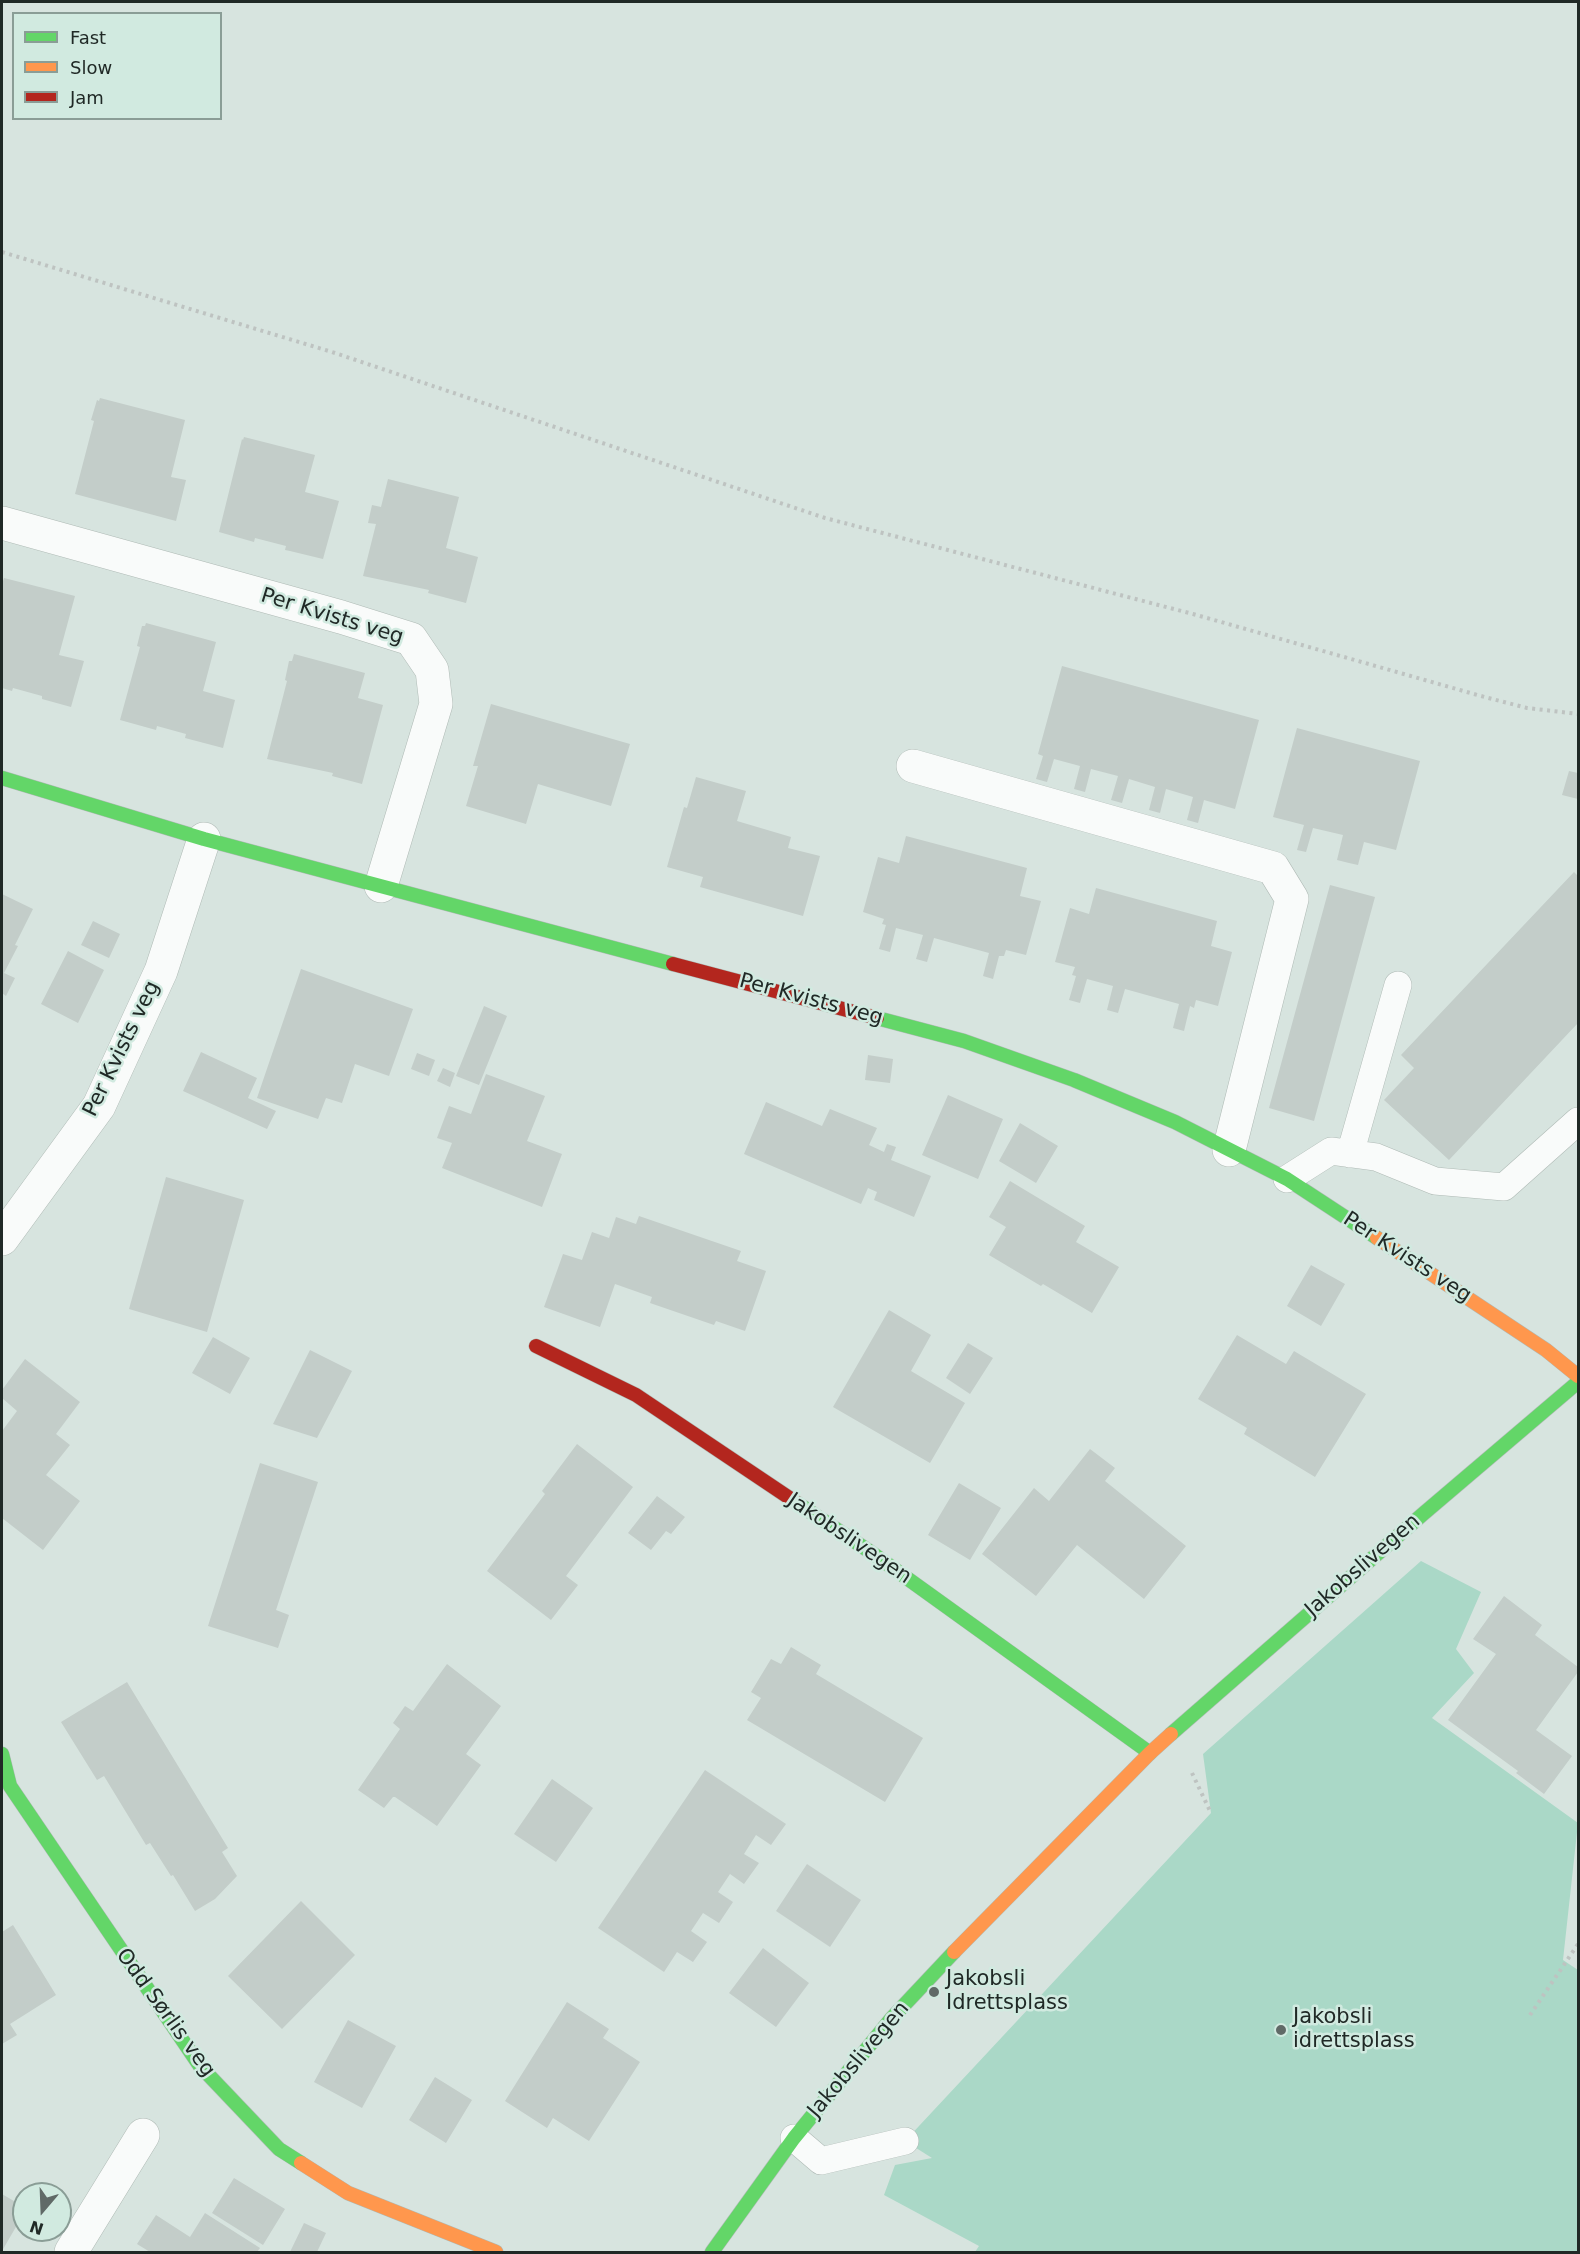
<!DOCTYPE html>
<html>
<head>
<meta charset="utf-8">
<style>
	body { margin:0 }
	#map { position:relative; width:1580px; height:2254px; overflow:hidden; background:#d7e4df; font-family:"DejaVu Sans",sans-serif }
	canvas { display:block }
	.frame { position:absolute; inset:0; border:3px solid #202926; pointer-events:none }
	.legend { position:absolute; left:12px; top:12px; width:210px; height:108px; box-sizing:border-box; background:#d1eae0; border:2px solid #8a9d96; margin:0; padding:8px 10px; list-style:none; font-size:18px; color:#202926 }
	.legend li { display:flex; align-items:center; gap:12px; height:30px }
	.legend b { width:30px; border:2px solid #8a9d96 }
	.north { position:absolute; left:12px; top:2182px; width:60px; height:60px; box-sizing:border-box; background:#d1eae0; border:2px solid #8a9d96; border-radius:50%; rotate:199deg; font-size:16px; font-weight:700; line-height:24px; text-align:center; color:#202926 }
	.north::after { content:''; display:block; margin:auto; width:21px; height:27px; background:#606a67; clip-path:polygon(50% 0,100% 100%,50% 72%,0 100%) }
</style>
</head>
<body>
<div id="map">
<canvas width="1580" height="2254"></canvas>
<div class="frame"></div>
<ul class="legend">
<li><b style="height:8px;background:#63d668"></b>Fast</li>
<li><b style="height:8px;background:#ff974d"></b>Slow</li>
<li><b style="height:8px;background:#b3261e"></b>Jam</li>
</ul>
<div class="north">N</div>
</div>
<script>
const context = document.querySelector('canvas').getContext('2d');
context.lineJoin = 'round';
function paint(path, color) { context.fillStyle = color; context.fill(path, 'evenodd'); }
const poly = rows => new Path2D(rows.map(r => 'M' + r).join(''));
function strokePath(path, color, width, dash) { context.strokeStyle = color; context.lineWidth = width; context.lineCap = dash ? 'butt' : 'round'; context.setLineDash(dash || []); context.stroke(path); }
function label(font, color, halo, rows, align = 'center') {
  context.font = font + ' "DejaVu Sans",sans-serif'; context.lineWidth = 5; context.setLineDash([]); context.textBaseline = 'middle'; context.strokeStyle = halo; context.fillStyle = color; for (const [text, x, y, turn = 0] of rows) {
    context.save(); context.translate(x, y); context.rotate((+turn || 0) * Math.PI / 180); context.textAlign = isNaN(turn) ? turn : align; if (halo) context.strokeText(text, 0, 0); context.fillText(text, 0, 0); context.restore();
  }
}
paint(poly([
	[1421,1561,1481,1592,1456,1649,1474,1673,1432,1718,1578,1823,1563,1960,1578,1970,1578,2252,975,2252,979,2246,884,2195,895,2165,932,2158,905,2141,1211,1813,1203,1754]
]), '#aad8c7');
paint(poly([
	[100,398,185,420,171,477,186,480,176,521,75,494,94,421,91,420,97,400,99,401],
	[244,437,315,455,305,492,339,501,323,559,290,551,285,550,286,546,255,538,254,542,219,532,242,439,243,440],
	[388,479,459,497,446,548,478,557,466,603,428,593,429,590,363,576,376,524,368,523,372,505,381,507],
	[4,578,75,596,59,655,84,661,71,707,42,699,42,696,13,688,12,691,2,688,2,584],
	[146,623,216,642,203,691,235,700,223,748,185,738,186,734,157,726,156,730,120,720,140,647,137,646,142,626,145,626],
	[294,654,365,673,358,698,383,705,362,784,332,776,333,773,267,759,287,681,285,680,289,661,292,661],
	[1062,666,1259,720,1235,809,1204,800,1198,823,1187,820,1193,797,1166,789,1160,813,1149,810,1155,787,1129,779,1122,803,1111,800,1118,776,1091,769,1085,792,1074,789,1080,766,1054,759,1047,782,1036,779,1043,756,1038,754],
	[491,704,630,744,611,806,538,784,526,824,466,806,478,766,473,766],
	[1297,728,1420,761,1396,850,1364,842,1358,865,1349,863,1337,860,1343,835,1313,828,1306,852,1297,850,1304,825,1273,817],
	[1569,771,1578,773,1578,799,1562,795],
	[696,777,746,791,737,821,791,837,788,848,820,856,803,916,700,887,703,877,667,867,684,807,687,808],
	[906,836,1027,868,1020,896,1041,901,1026,955,1006,950,1004,956,999,956,993,979,983,976,989,953,934,938,927,962,916,959,923,935,896,928,890,952,879,949,886,925,882,924,884,919,863,912,878,857,899,863],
	[1574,872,1578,876,1578,1023,1449,1160,1384,1100,1414,1068,1401,1055],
	[1330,885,1375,897,1314,1121,1269,1108],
	[1096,888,1217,921,1211,946,1232,952,1218,1006,1196,1000,1194,1008,1190,1006,1184,1031,1173,1028,1179,1004,1125,989,1118,1013,1107,1010,1113,986,1087,979,1080,1003,1069,1000,1076,976,1072,975,1075,967,1055,962,1070,908,1089,914],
	[2,894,33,909,15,945,18,946,4,973,15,978,6,996,2,993],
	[93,921,120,934,109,958,81,945],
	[68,951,104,970,78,1023,41,1004],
	[301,969,413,1009,389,1076,355,1064,342,1103,326,1098,318,1119,257,1098],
	[484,1006,507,1016,479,1085,456,1076],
	[201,1052,257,1078,248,1098,276,1111,267,1129,183,1091],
	[417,1053,435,1060,429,1076,411,1069],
	[868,1055,893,1059,890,1083,865,1080],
	[443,1068,455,1073,450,1087,437,1081],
	[486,1074,545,1096,527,1141,562,1154,542,1207,442,1168,452,1143,437,1138,449,1106,471,1114],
	[948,1095,1003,1119,978,1179,922,1155],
	[766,1102,822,1126,830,1109,877,1128,869,1145,884,1152,887,1144,896,1147,891,1160,931,1176,914,1217,874,1200,877,1192,868,1188,861,1204,744,1154],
	[1020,1123,1058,1146,1036,1183,999,1161],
	[166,1177,244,1200,207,1332,129,1309],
	[1010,1181,1085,1226,1076,1242,1119,1267,1092,1313,1043,1284,1041,1286,989,1255,1006,1227,989,1217],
	[639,1216,741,1251,737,1261,766,1271,745,1331,716,1321,714,1325,650,1303,652,1297,615,1284,600,1327,544,1307,563,1254,582,1260,592,1232,609,1238,616,1217,636,1224],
	[1311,1265,1345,1284,1321,1326,1287,1306],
	[889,1310,931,1335,911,1371,965,1403,930,1463,833,1407],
	[1237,1335,1286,1364,1294,1351,1366,1394,1315,1477,1244,1434,1247,1428,1198,1399],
	[213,1337,250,1358,230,1394,192,1373],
	[968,1343,993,1358,970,1394,946,1378],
	[310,1350,352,1371,317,1438,273,1424],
	[25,1359,80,1402,56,1434,70,1445,46,1475,80,1501,43,1550,2,1518,2,1431,17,1411,2,1398,2,1390],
	[577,1444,633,1487,566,1576,578,1585,551,1620,487,1571,545,1494,542,1491],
	[1090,1449,1115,1468,1105,1481,1186,1546,1144,1599,1077,1545,1036,1596,982,1554,1034,1488,1049,1501],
	[260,1463,318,1482,276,1610,289,1615,278,1648,208,1626],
	[959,1483,1001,1508,970,1560,928,1535],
	[657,1496,685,1517,671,1534,666,1531,651,1550,628,1533],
	[1504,1596,1542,1625,1535,1635,1578,1667,1578,1672,1536,1730,1572,1756,1544,1794,1516,1773,1518,1771,1448,1720,1496,1654,1473,1639],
	[791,1647,821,1665,816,1674,923,1738,885,1802,747,1720,761,1698,751,1692,771,1659,781,1664],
	[447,1664,501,1706,466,1754,481,1765,437,1826,395,1797,393,1797,384,1808,358,1790,400,1729,393,1723,405,1706,413,1711],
	[127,1682,228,1848,222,1852,237,1876,215,1899,195,1911,173,1875,171,1876,150,1843,146,1845,104,1776,97,1780,61,1722],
	[705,1770,786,1824,771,1845,756,1835,744,1854,759,1863,744,1884,730,1874,718,1892,733,1902,719,1923,703,1913,691,1931,707,1942,693,1962,677,1952,664,1972,598,1928],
	[552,1779,593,1808,556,1862,514,1834],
	[807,1864,861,1900,830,1947,776,1911],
	[301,1901,355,1955,282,2029,228,1976],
	[13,1925,56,1995,10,2024,17,2035,2,2044,2,1932],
	[763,1948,809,1983,776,2027,729,1993],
	[567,2002,609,2029,603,2038,640,2062,589,2141,553,2118,547,2128,505,2101],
	[348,2020,396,2046,362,2108,314,2082],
	[435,2077,472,2100,446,2143,409,2120],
	[234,2178,285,2209,263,2245,212,2213],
	[2,2194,24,2207,24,2213,2,2251],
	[205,2213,260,2248,257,2252,150,2252,137,2244,156,2215,190,2237],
	[304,2223,326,2233,317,2252,290,2252]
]), '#c3cdc9');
const lane = poly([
	[1350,1154,1398,985],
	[1287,1179,1331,1151,1376,1157,1435,1181,1504,1187,1578,1121],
	[794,2138,821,2161,905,2141]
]);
const street = poly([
	[2,523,341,617,411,639,432,670,436,704,381,886],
	[913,766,1273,868,1292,899,1229,1150],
	[2,1239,99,1106,161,971,204,839],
	[71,2252,143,2135]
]);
const fast = poly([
	[2,778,204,839,673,964],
	[877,1018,964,1041,1074,1080,1175,1122,1287,1179,1377,1238],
	[797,1503,872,1553,1150,1753],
	[1171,1734,1423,1514,1578,1382],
	[2,1754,10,1786,200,2066,279,2149,301,2163],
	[712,2252,794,2138,891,2019,954,1952]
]);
const slow = poly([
	[1377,1238,1546,1350,1578,1376],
	[954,1952,1150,1753,1171,1734],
	[301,2163,348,2193,496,2252]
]);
const jam = poly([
	[673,964,877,1018],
	[536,1346,636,1395,797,1503]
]);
strokePath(lane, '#afbab5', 28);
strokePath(street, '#afbab5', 34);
strokePath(fast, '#afbab5', 15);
strokePath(slow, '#afbab5', 15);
strokePath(jam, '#afbab5', 15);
strokePath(poly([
	[2,252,332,352,825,518,1193,614,1481,696,1527,708,1578,714],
	[1192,1773,1211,1813],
	[1530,2015,1578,1944]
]), '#bec3c1', 4, [3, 4.5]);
strokePath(lane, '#f9fbfa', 27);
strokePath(street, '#f9fbfa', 33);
strokePath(fast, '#63d668', 14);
strokePath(slow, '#ff974d', 14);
strokePath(jam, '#b3261e', 14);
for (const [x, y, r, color] of [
	[934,1992,6,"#606a67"],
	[1281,2030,6,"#606a67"]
]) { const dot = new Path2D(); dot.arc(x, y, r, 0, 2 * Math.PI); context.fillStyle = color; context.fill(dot); strokePath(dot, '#d1eae0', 2); }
label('21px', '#202926', '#d1eae0', [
	["Per Kvists veg",332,617,17],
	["Per Kvists veg",811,1000,15],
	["Per Kvists veg",122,1049,-64],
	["Per Kvists veg",1407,1258,33],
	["Jakobslivegen",849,1539,34],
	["Jakobslivegen",1363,1566,-41],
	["Odd Sørlis veg",165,2013,54],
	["Jakobslivegen",859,2060,-50]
]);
label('21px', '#202926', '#d1eae0', [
	["Jakobsli",946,1980],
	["Idrettsplass",946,2004],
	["Jakobsli",1293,2018],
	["idrettsplass",1293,2042]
], 'left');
</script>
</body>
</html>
